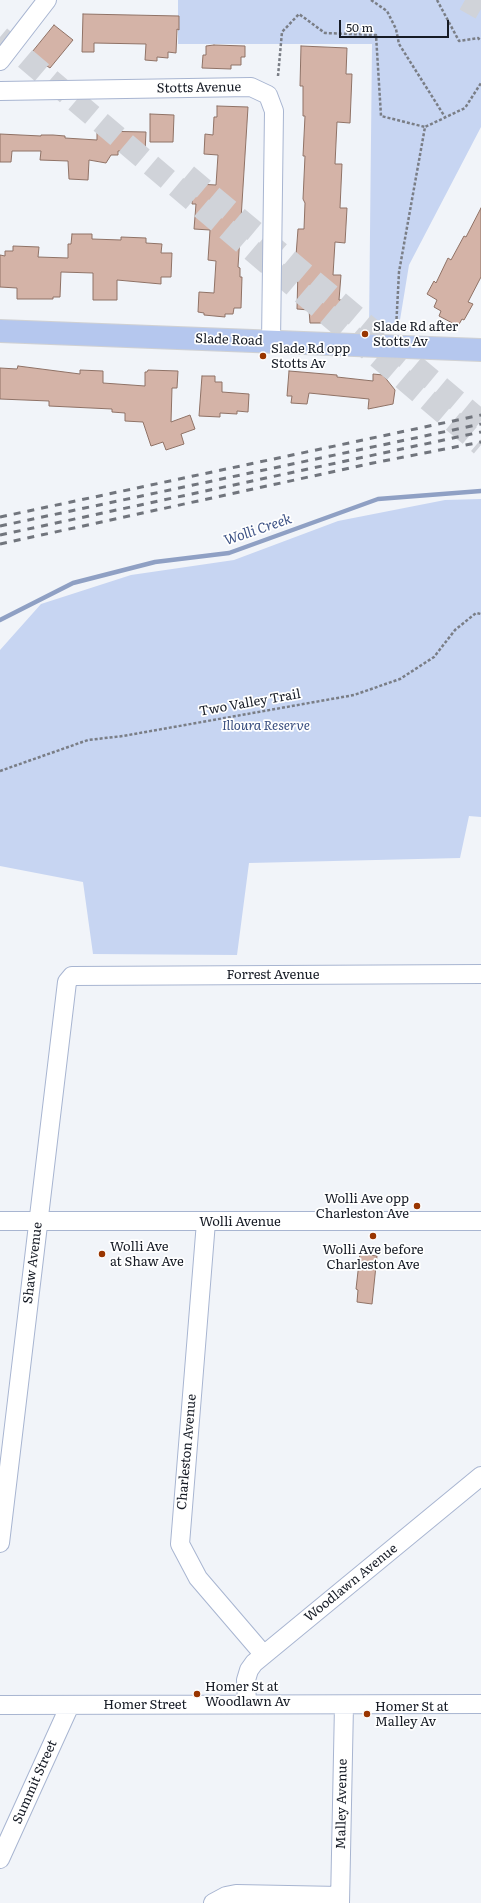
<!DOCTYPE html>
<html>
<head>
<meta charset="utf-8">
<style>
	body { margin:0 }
	#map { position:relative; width:481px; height:1903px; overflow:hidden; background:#f1f4f9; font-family:Literata,serif }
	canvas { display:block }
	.scale { position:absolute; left:339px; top:20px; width:110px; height:18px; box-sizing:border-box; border:2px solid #161b25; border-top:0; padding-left:5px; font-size:12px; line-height:14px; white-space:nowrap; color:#161b25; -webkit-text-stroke:3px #fff; paint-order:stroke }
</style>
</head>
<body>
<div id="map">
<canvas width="481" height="1903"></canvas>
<div class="scale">50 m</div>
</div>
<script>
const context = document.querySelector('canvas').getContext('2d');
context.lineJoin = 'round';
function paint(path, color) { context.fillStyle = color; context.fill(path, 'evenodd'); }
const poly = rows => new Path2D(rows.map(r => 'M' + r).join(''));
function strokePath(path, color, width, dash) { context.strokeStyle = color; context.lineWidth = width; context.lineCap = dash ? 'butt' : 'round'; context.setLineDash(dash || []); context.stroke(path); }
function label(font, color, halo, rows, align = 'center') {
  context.font = font + ' Literata,serif'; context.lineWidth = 3.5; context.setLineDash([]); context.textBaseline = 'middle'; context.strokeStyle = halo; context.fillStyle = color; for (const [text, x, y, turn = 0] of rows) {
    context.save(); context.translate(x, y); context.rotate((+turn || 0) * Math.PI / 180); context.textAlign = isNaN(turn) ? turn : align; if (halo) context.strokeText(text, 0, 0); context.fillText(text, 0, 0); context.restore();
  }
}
paint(poly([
	[178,0,481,0,481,127,409,265,399,326,396,329,369,328,372,44,178,44],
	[481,499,481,817,469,816,460,858,249,863,237,955,93,954,83,882,0,866,0,650,41,604,131,575,234,560,338,521,445,500]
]), '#c7d5f2');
strokePath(poly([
	[0,620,73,583,155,562,229,553,378,499,481,491]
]), '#8fa0c4', 4.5);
const building = poly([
	[83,14,179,16,179,30,177,29,176,53,168,52,168,58,157,57,157,61,145,60,146,44,94,43,94,52,82,52,83,14],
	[54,25,73,40,50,68,47,66,44,69,28,57,54,25],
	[214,45,245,46,245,57,241,57,241,65,231,65,231,69,202,68,203,55,206,55,206,46,214,45],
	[301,46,347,48,346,74,352,74,350,123,337,122,335,164,342,164,340,208,347,208,345,243,335,242,333,275,341,275,339,300,343,300,342,321,326,320,326,323,310,323,309,310,297,309,298,269,295,269,298,229,304,229,305,203,303,199,305,156,303,156,305,116,303,116,303,86,300,86,301,46],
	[217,106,248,107,238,267,240,268,240,277,242,277,241,308,234,308,233,314,225,314,225,317,204,315,204,313,198,312,199,292,214,293,216,261,208,260,210,230,194,229,196,204,192,204,193,192,197,192,197,184,216,185,218,155,204,154,205,134,213,135,214,117,217,117,217,106],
	[150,114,174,115,173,142,150,142,150,114],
	[97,131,146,132,145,152,118,151,118,155,111,155,106,163,89,160,88,180,69,179,68,161,40,160,41,151,12,151,11,162,0,162,0,134,41,136,41,135,53,135,65,136,65,138,97,140,97,131],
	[481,208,481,277,468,302,473,304,464,320,462,319,458,326,439,316,441,311,434,307,437,300,427,294,434,281,436,283,448,258,451,260,464,236,466,237,481,208],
	[72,234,92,234,92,239,121,240,121,237,146,238,146,243,162,244,161,253,172,253,171,277,161,277,161,284,117,280,117,300,93,300,93,273,61,272,60,297,53,297,53,299,17,299,17,288,0,287,0,255,5,256,5,251,13,251,13,246,39,247,38,257,68,258,68,244,71,244,72,234],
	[18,366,80,374,80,370,103,371,103,383,145,386,145,372,147,372,148,370,178,371,177,388,172,388,171,422,190,415,195,429,181,434,184,444,166,450,163,442,151,446,143,422,125,421,125,413,112,412,112,409,49,406,49,401,0,399,0,368,17,369,18,366],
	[289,371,337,375,337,377,373,381,373,374,383,375,395,390,393,404,368,409,369,399,309,393,307,404,291,403,292,396,287,396,289,371],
	[202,376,215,376,215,382,222,382,222,392,249,394,248,412,237,411,237,414,220,413,220,417,199,416,202,376],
	[360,1254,377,1256,372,1304,357,1302,358,1290,356,1289,360,1254]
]);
paint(building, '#d4b3a7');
strokePath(building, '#8f7266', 1);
strokePath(poly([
	[465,0,481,9],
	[0,37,481,445],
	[187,175,481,421]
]), '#d0d3d9', 22, [22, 11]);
const minor = poly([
	[0,61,47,0],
	[0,91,251,87,268,95,274,111,271,342],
	[0,1221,481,1221],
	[206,1222,180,1544,198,1578,264,1655],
	[0,1543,67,982,72,976,481,974],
	[247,1704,246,1680,249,1670,254,1663,481,1476],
	[0,1705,481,1704],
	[0,1859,70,1705],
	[213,1903,226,1896,236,1894,340,1896],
	[340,1903,344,1705]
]);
const major = poly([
	[0,331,481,350]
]);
strokePath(minor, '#a8b5d1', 20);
strokePath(major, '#d0d1d3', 24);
strokePath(poly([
	[371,0,387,11,396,29,399,44,445,117],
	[437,0,459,41,478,38,481,41],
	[278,76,282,32,299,14,325,33,376,35,381,116,425,127],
	[396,329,399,272,425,127,465,108,481,83],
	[0,771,88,740,123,736,354,695,400,679,434,657,455,630,476,613,481,614]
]), '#7a7e86', 2.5, [3, 2]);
strokePath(minor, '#fff', 18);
strokePath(major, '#b5c7ee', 22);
strokePath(poly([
	[0,517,481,415],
	[0,526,481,424],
	[0,535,481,432],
	[0,544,373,463,481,442]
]), '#71757d', 3, [7, 7]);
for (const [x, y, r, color] of [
	[365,334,4,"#993500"],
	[263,356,4,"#993500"],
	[417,1206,4,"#993500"],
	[373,1236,4,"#993500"],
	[102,1254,4,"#993500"],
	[197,1694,4,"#993500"],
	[367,1714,4,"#993500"]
]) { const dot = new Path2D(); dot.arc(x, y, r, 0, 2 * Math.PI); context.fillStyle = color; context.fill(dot); strokePath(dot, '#fff', 1.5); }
label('13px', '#161b25', '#fff', [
	["Stotts Avenue",199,88,-1],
	["Slade Road",229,340,2],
	["Two Valley Trail",250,703,-10],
	["Forrest Avenue",273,975],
	["Wolli Avenue",240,1222],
	["Shaw Avenue",33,1263,-83],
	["Charleston Avenue",187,1452,-85],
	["Woodlawn Avenue",351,1583,-39],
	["Homer Street",145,1705],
	["Summit Street",35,1782,-66],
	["Malley Avenue",342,1804,-89]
]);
label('13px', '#161b25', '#fff', [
	["Slade Rd after",373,327],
	["Stotts Av",373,342],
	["Slade Rd opp",271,349],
	["Stotts Av",271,364],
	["Wolli Ave opp",409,1199,"right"],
	["Charleston Ave",409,1214,"right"],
	["Wolli Ave",110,1247],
	["at Shaw Ave",110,1262],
	["Wolli Ave before",373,1250,"center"],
	["Charleston Ave",373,1265,"center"],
	["Homer St at",205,1687],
	["Woodlawn Av",205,1702],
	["Homer St at",375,1707],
	["Malley Av",375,1722]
], 'left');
label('italic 13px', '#394e7f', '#fff', [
	["Illoura Reserve",266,726]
]);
label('italic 14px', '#405587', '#fff', [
	["Wolli Creek",258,530,-19]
]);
</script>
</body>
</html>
